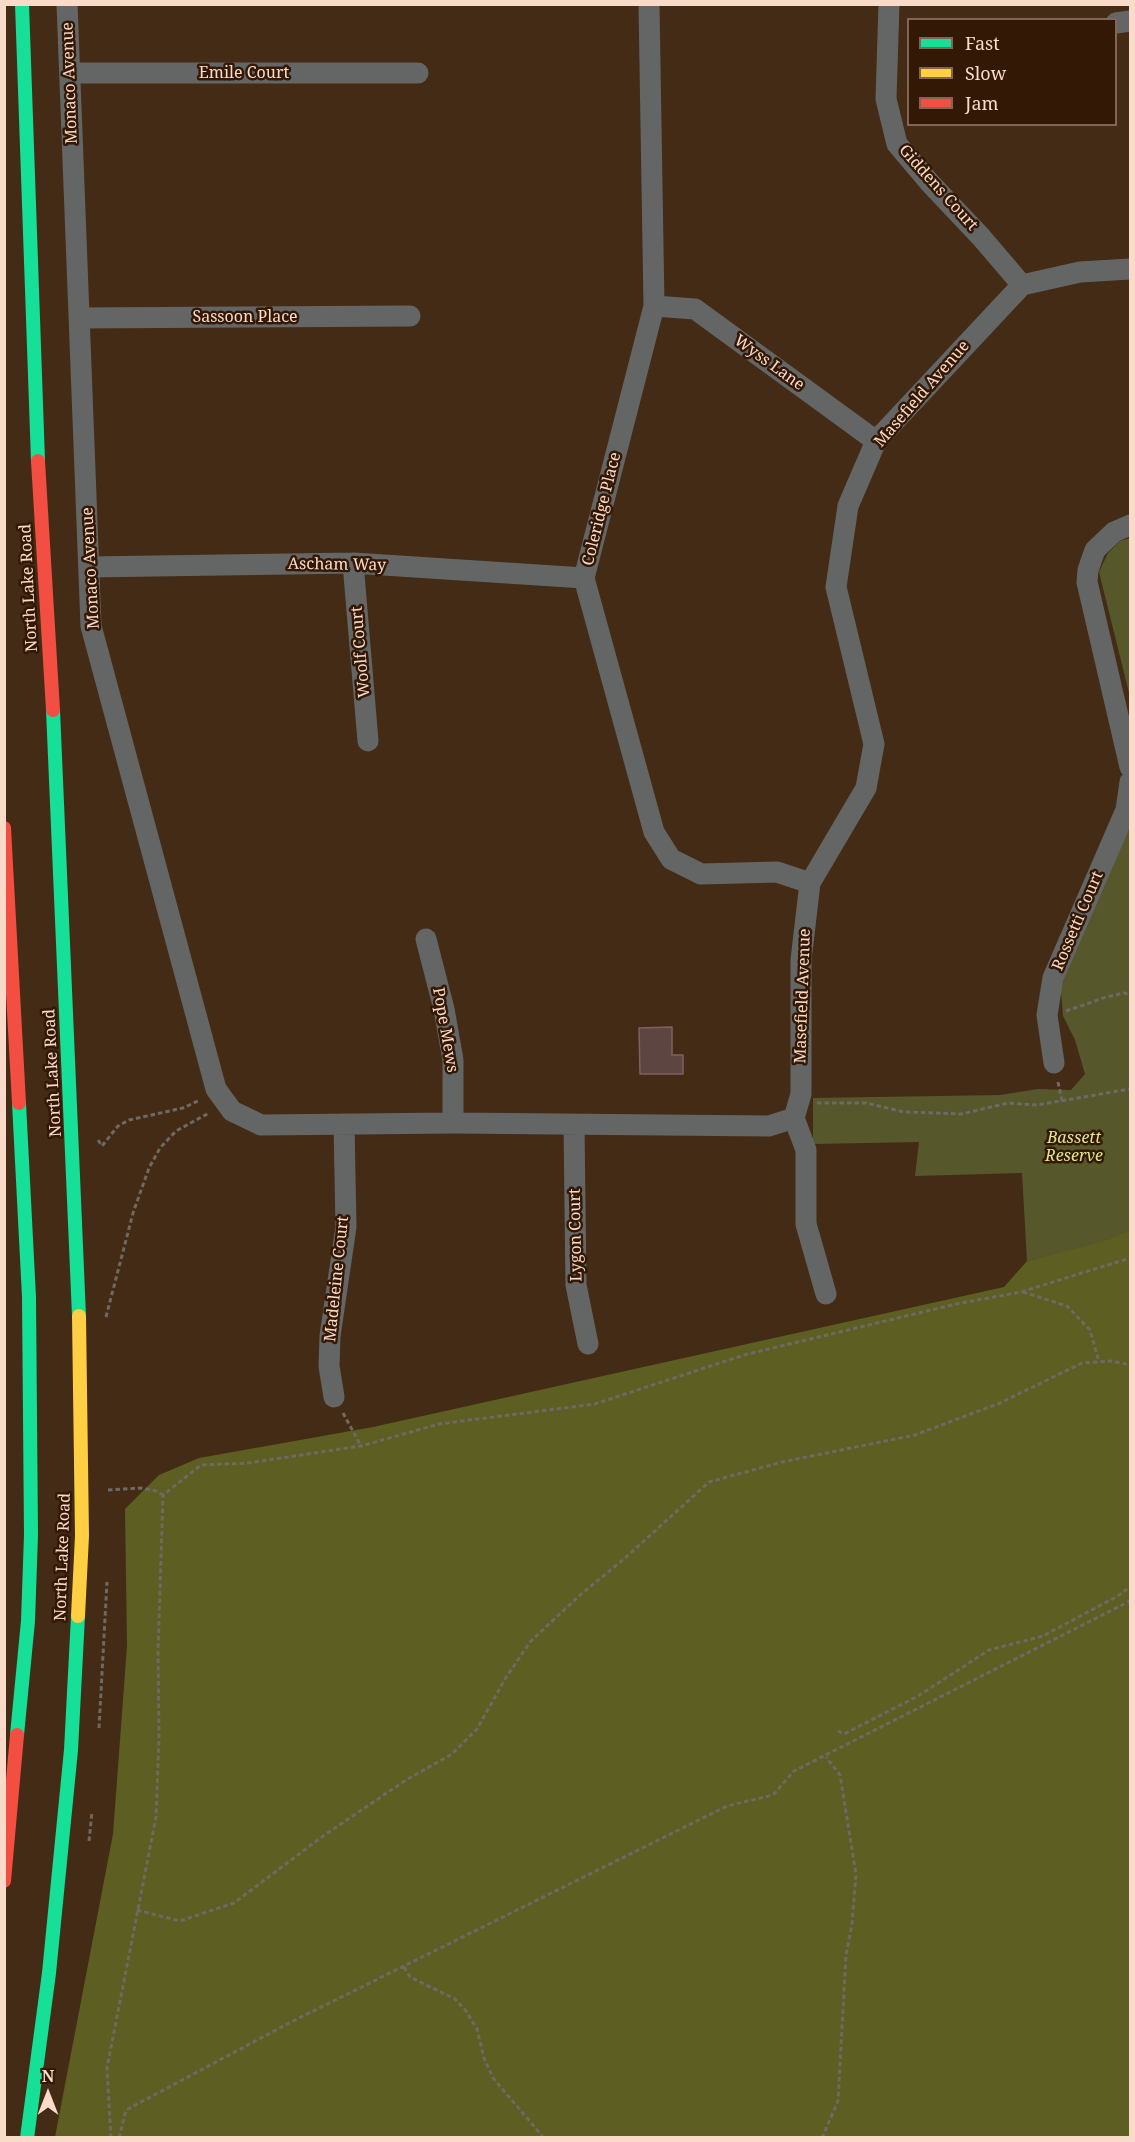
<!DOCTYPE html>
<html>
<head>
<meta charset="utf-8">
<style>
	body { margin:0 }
	#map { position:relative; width:1135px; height:2142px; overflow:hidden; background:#442b16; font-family:"Noto Serif",serif }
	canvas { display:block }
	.frame { position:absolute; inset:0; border:6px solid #fadbc9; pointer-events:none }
	.legend { position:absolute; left:907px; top:18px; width:210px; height:108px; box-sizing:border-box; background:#321805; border:2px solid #826653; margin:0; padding:8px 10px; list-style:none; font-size:18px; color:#fadbc9 }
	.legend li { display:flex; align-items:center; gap:12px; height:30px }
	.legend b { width:30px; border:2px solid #826653 }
	.north { position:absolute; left:18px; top:2064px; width:60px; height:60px; -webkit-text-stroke:4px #321805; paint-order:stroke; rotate:0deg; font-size:16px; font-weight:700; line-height:24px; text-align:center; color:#fadbc9 }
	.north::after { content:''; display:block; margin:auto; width:21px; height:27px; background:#fadbc9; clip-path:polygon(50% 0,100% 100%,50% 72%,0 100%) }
</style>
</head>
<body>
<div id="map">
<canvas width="1135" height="2142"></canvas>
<div class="frame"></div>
<ul class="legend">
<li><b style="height:8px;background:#16e098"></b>Fast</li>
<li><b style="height:8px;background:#ffcf43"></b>Slow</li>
<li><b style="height:8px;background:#f24e42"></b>Jam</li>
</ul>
<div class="north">N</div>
</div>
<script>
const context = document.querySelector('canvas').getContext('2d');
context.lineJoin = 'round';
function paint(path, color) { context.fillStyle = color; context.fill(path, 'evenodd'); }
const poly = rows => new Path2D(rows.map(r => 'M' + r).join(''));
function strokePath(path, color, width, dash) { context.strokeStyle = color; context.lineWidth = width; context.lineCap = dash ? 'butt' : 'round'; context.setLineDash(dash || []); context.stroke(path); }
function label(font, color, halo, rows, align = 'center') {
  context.font = font + ' "Noto Serif",serif'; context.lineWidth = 5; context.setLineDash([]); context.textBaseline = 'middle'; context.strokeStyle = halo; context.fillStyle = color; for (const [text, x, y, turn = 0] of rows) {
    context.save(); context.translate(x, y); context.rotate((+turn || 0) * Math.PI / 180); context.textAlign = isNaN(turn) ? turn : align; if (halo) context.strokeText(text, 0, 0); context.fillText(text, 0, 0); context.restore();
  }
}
paint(poly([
	[1130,538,1130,697,1099,572,1108,553,1120,541],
	[1130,823,1130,1230,1105,1242,1027,1261,1022,1173,915,1176,919,1142,813,1144,813,1098,1000,1095,1038,1089,1071,1090,1085,1074,1075,1040,1063,1016,1061,991,1065,974]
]), '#56572b');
paint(poly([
	[1130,1230,1130,2137,55,2137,113,1834,127,1646,125,1509,159,1475,199,1458,373,1427,1004,1287,1027,1261,1105,1241]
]), '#5d5e21');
const building = poly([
	[672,1027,672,1055,683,1055,683,1074,640,1074,639,1028,672,1027]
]);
paint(building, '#5d4641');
strokePath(building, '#7d625f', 1.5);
strokePath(poly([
	[1066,1011,1106,997,1124,993,1130,995],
	[1058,1082,1062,1101],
	[817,1103,866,1103,904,1112,962,1114,1008,1103,1037,1105,1130,1089],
	[98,1140,102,1146,118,1126,129,1120,183,1108,200,1100],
	[1023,1292,1067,1306,1090,1330,1099,1362],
	[106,1317,133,1213,149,1168,160,1148,176,1131,209,1113],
	[343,1413,361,1446],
	[108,1490,141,1488,156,1491,163,1495],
	[99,1728,107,1582],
	[838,1731,844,1734,918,1696,989,1650,1043,1636,1116,1597,1130,1587],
	[89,1841,92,1812],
	[137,1910,180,1921,234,1903,323,1836,406,1780,452,1754,477,1729,505,1679,530,1642,580,1595,624,1559,709,1482,782,1462,915,1435,1000,1403,1082,1363,1112,1361,1130,1365],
	[404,1967,410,1977,455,1999,466,2011,477,2029,484,2058,493,2078,544,2138],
	[111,2138,107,2068,156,1817,159,1737,158,1652,163,1495,201,1465,248,1463,361,1446,439,1424,595,1404,744,1355,956,1304,1021,1292,1130,1258],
	[119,2138,126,2110,289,2023,727,1806,773,1795,794,1771,1130,1601],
	[822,2138,838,2101,846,1955,852,1924,856,1874,840,1775,826,1757]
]), '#6e6963', 3, [4.5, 3]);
strokePath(poly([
	[67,4,91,626,216,1089,232,1111,261,1125,453,1123,769,1126,794,1118,801,1094,801,960,810,883,866,788,874,744,836,587,848,506,876,441,1022,285,1080,272,1130,269],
	[649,4,654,306,584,578,654,832,671,859,701,874,777,872,810,883],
	[889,4,886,99,897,144,930,183,981,237,1022,285],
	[1116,23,1130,21],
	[70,73,418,73],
	[654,306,695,309,876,441],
	[80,318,410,316],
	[1130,525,1114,532,1095,550,1088,570,1087,582,1130,767],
	[353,563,368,741],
	[89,567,353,563,584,578],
	[426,939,444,1009,453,1060,453,1123],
	[1054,1063,1047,1015,1053,978,1126,810,1130,782],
	[794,1118,806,1150,806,1224,826,1294],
	[574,1125,576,1285,588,1344],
	[334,1397,329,1366,330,1336,346,1227,344,1124]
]), '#646665', 21);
strokePath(poly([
	[22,4,38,461],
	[53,710,79,1316],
	[17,1735,28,1621,31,1535,29,1297,19,1103],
	[27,2138,49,1973,71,1750,78,1616]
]), '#16e098', 14);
strokePath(poly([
	[78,1616,82,1536,79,1316]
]), '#ffcf43', 14);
strokePath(poly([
	[38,461,53,710],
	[4,828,19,1103],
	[4,1881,17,1735]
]), '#f24e42', 14);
label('16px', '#fadbc9', '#321805', [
	["Emile Court",244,73],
	["Monaco Avenue",70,83,-92],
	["Giddens Court",938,188,48],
	["Sassoon Place",245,317],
	["Wyss Lane",769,363,36],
	["Masefield Avenue",922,394,-49],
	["Coleridge Place",602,509,-76],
	["Ascham Way",337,565,1],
	["Monaco Avenue",91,568,-93],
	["North Lake Road",29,588,-93],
	["Woolf Court",361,652,-95],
	["Rossetti Court",1078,921,-67],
	["Masefield Avenue",803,996,-88],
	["Pope Mews",445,1030,80],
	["North Lake Road",53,1073,-93],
	["Lygon Court",576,1235,-91],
	["Madeleine Court",337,1279,-84],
	["North Lake Road",63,1557,-88]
]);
label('italic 16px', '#dee888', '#321805', [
	["Bassett",1074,1138],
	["Reserve",1074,1156]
]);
</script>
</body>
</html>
